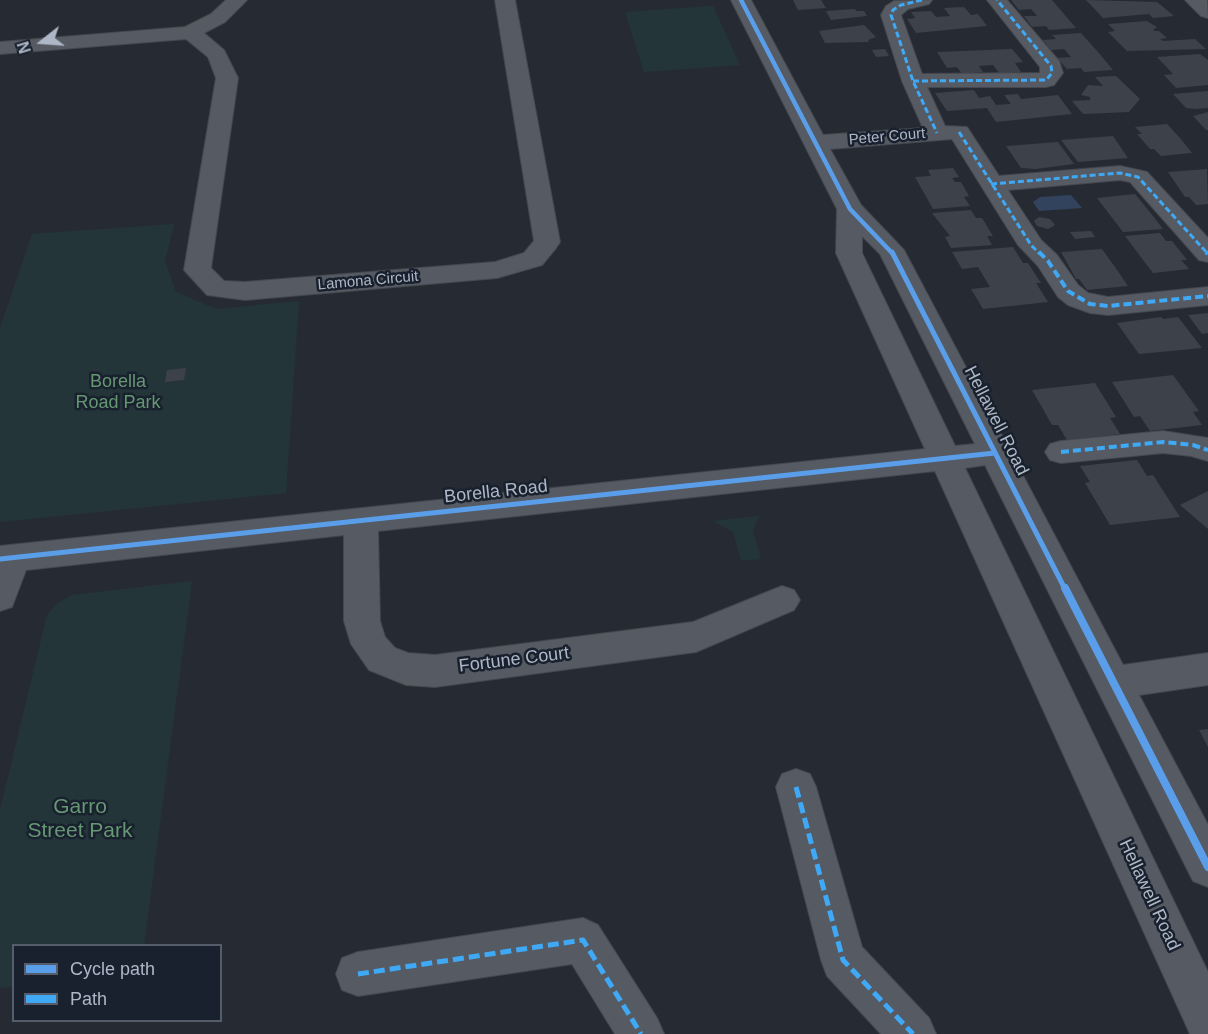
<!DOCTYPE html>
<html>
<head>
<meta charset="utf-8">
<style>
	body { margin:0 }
	#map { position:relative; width:1208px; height:1034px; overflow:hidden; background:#262b33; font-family:Helvetica,sans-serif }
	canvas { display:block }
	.legend { position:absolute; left:12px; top:944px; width:210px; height:78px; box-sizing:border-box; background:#19212e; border:2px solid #555d6b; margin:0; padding:8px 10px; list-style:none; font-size:18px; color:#aeb7c6 }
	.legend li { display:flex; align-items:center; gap:12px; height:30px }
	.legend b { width:30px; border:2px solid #555d6b }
	.north { position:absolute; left:12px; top:12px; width:60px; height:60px; -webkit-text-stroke:4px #19212e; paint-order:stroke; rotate:253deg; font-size:16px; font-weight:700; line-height:24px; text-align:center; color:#aeb7c6 }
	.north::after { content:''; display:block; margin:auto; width:21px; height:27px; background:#aeb7c6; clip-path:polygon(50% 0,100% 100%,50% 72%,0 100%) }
</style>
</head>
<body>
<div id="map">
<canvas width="1208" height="1034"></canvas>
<ul class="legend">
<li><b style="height:8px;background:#5a9eea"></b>Cycle path</li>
<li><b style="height:8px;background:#3fa9f5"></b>Path</li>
</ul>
<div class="north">N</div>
</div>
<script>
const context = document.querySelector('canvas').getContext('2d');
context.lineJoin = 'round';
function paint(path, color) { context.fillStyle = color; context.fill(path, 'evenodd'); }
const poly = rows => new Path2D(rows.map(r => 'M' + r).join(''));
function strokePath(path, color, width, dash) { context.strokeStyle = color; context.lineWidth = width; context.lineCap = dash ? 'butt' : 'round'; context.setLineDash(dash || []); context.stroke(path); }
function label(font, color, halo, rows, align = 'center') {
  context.font = font + ' Helvetica,sans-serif'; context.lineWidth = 5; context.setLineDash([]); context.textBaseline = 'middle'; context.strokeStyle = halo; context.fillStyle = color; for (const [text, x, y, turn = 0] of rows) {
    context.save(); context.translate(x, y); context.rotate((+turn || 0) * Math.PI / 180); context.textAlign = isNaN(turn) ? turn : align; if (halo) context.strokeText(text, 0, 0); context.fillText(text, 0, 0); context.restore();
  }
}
paint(poly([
	[713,6,740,65,644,72,625,12],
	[174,224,165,261,176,292,216,309,299,301,286,493,0,522,0,328,32,234],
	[759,516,753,530,761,559,741,561,733,532,713,521],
	[192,581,144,945,14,946,13,987,0,988,0,810,47,615,56,604,72,595]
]), '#233539');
paint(poly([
	[1071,195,1082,208,1039,211,1033,202,1040,197]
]), '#32435d');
paint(poly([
	[793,0,821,0,826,8,798,10],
	[1011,0,1052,0,1076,28,1049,30,1046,26,1032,27,1024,16,1037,16,1031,9,1019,10],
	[1086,0,1157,2,1174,16,1153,18,1149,14,1103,18],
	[964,7,971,15,978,14,987,26,916,33,907,19,915,18,911,12,931,11,936,17,950,16,944,8],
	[854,9,857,11,864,11,867,16,831,20,826,11],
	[1147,21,1157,27,1153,30,1155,31,1159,31,1167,38,1160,39,1163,41,1195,39,1206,49,1127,51,1108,32,1115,31,1108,24],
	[864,25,876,37,868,40,869,42,825,43,819,31],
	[1081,33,1098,52,1113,70,1084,72,1081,68,1067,69,1057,58,1071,57,1064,49,1051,50,1043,40,1056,39,1052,35],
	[885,49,889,56,876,57,872,50],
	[1012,49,1023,62,1015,63,1021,72,1000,74,993,65,979,66,983,72,962,74,957,67,947,68,937,52],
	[1200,54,1208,60,1208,85,1176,88,1164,75,1173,74,1157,57],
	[1116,76,1140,99,1129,112,1083,114,1072,101,1090,100,1090,97,1081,95,1088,85,1103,86,1095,77],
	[974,90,979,98,990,96,996,105,1011,104,1004,95,1018,94,1021,99,1058,95,1072,114,996,122,987,108,947,111,935,93],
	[1208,91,1208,108,1195,109,1186,108,1173,94],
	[1208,112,1208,130,1206,130,1193,116],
	[1167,124,1180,138,1192,153,1161,156,1154,149,1150,149,1137,134,1142,134,1135,127],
	[1113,136,1128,158,1078,162,1061,140],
	[1058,142,1074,164,1036,169,1021,168,1006,146],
	[953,168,959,177,952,178,955,182,961,182,969,196,964,197,970,206,933,209,915,177,931,176,928,170],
	[1207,169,1208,204,1196,205,1189,197,1185,197,1168,172],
	[1135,194,1149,211,1163,229,1123,232,1097,198],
	[971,210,976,218,982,218,993,236,987,236,992,245,951,248,945,237,950,236,932,213],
	[1039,217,1050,219,1055,225,1048,229,1037,226,1034,221],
	[1091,231,1095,237,1075,239,1070,232],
	[1160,233,1166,241,1172,241,1187,260,1181,260,1189,269,1153,273,1125,236],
	[1013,247,1023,263,1028,263,1041,283,1036,283,1048,302,983,309,971,289,990,287,978,267,962,269,952,252],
	[1102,249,1115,267,1128,286,1087,290,1079,279,1076,279,1061,252],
	[1208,313,1208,333,1202,334,1188,315],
	[1161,317,1163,319,1178,317,1202,348,1139,354,1117,323],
	[186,368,184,380,165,382,167,370],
	[1173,375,1199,411,1193,412,1202,425,1150,431,1140,416,1134,417,1112,382],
	[1095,383,1116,417,1110,418,1120,434,1067,440,1058,425,1052,425,1032,390],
	[1137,460,1147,476,1153,475,1180,517,1110,525,1085,483,1090,482,1080,466],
	[1208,491,1208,529,1180,505],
	[1208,729,1208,747,1199,730]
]), '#3d424a');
const minor = poly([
	[226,0,247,0,225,22,204,33,224,50,238,78,211,268,224,281,245,282,495,262,524,253,534,241,495,0,515,0,560,242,556,248,542,265,497,278,245,300,207,295,184,270,216,78,208,57,186,39,0,54,0,42,185,27,211,14,226,0],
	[731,0,751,0,823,135,923,128,902,81,881,15,886,6,894,1,932,0,929,4,908,9,901,15,922,74,1040,73,1040,67,987,0,1007,0,1059,61,1063,73,1054,85,1046,87,927,87,945,126,967,127,999,176,1120,166,1147,172,1208,238,1208,262,1199,260,1130,182,1120,180,1008,190,1041,240,1057,255,1078,285,1088,293,1108,297,1208,287,1208,305,1108,315,1090,313,1068,305,1058,297,1038,266,1018,245,952,139,830,149,861,205,904,250,1123,665,1208,653,1208,685,1139,695,1208,825,1208,887,1193,881,985,465,965,468,1208,972,1208,1034,1190,1034,935,471,378,531,380,621,385,637,395,648,408,653,435,655,693,622,782,586,794,590,800,600,794,610,696,652,435,687,406,685,369,670,351,644,344,621,344,535,26,570,12,607,0,611,0,546,925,449,836,253,837,209,731,0],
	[862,236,880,254,975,444,955,446,862,253,862,236],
	[1185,0,1207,0,1208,18,1201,16,1185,0],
	[1163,431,1208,438,1208,461,1191,456,1163,453,1061,463,1050,460,1045,452,1050,444,1061,441,1163,431],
	[796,769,810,774,816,787,862,947,929,1018,936,1034,881,1034,827,976,821,960,776,787,782,774,796,769],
	[583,918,598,925,657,1018,664,1034,615,1034,572,964,358,996,342,990,336,974,342,958,358,952,583,918]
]);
strokePath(minor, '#44474e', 2);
paint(minor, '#565a62');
strokePath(poly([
	[922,0,901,5,893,10,891,15,913,81,937,133],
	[913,81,1046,80,1052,73,1051,66,997,0],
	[959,132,1031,245,1040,254],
	[991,184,1120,173,1138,177,1208,254]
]), '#3fa9f5', 3, [6, 3]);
strokePath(poly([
	[1039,252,1048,261,1068,291,1090,304,1108,306,1208,296],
	[1206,252,1208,254],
	[1061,452,1163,442,1193,445,1208,450]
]), '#3fa9f5', 4, [8, 4]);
strokePath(poly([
	[796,787,843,960,913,1034],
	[358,974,583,940,641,1034]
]), '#3fa9f5', 5, [11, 5]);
strokePath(poly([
	[741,0,850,209,893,254]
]), '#5a9eea', 4.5);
strokePath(poly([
	[892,252,1065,589],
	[0,559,995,453]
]), '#5a9eea', 5);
strokePath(poly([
	[1065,588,1208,867]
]), '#5a9eea', 8);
label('15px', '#aeb7c6', '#19212e', [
	["Peter Court",887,137,-5],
	["Lamona Circuit",368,281,-5]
]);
label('18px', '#659772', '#19212e', [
	["Borella",118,382],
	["Road Park",118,403]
]);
label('18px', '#aeb7c6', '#19212e', [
	["Hellawell Road",996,421,63],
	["Borella Road",496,492,-6],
	["Fortune Court",514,660,-7],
	["Hellawell Road",1149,895,65]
]);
label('21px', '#659772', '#19212e', [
	["Garro",80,807],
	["Street Park",80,831]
]);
</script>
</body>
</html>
